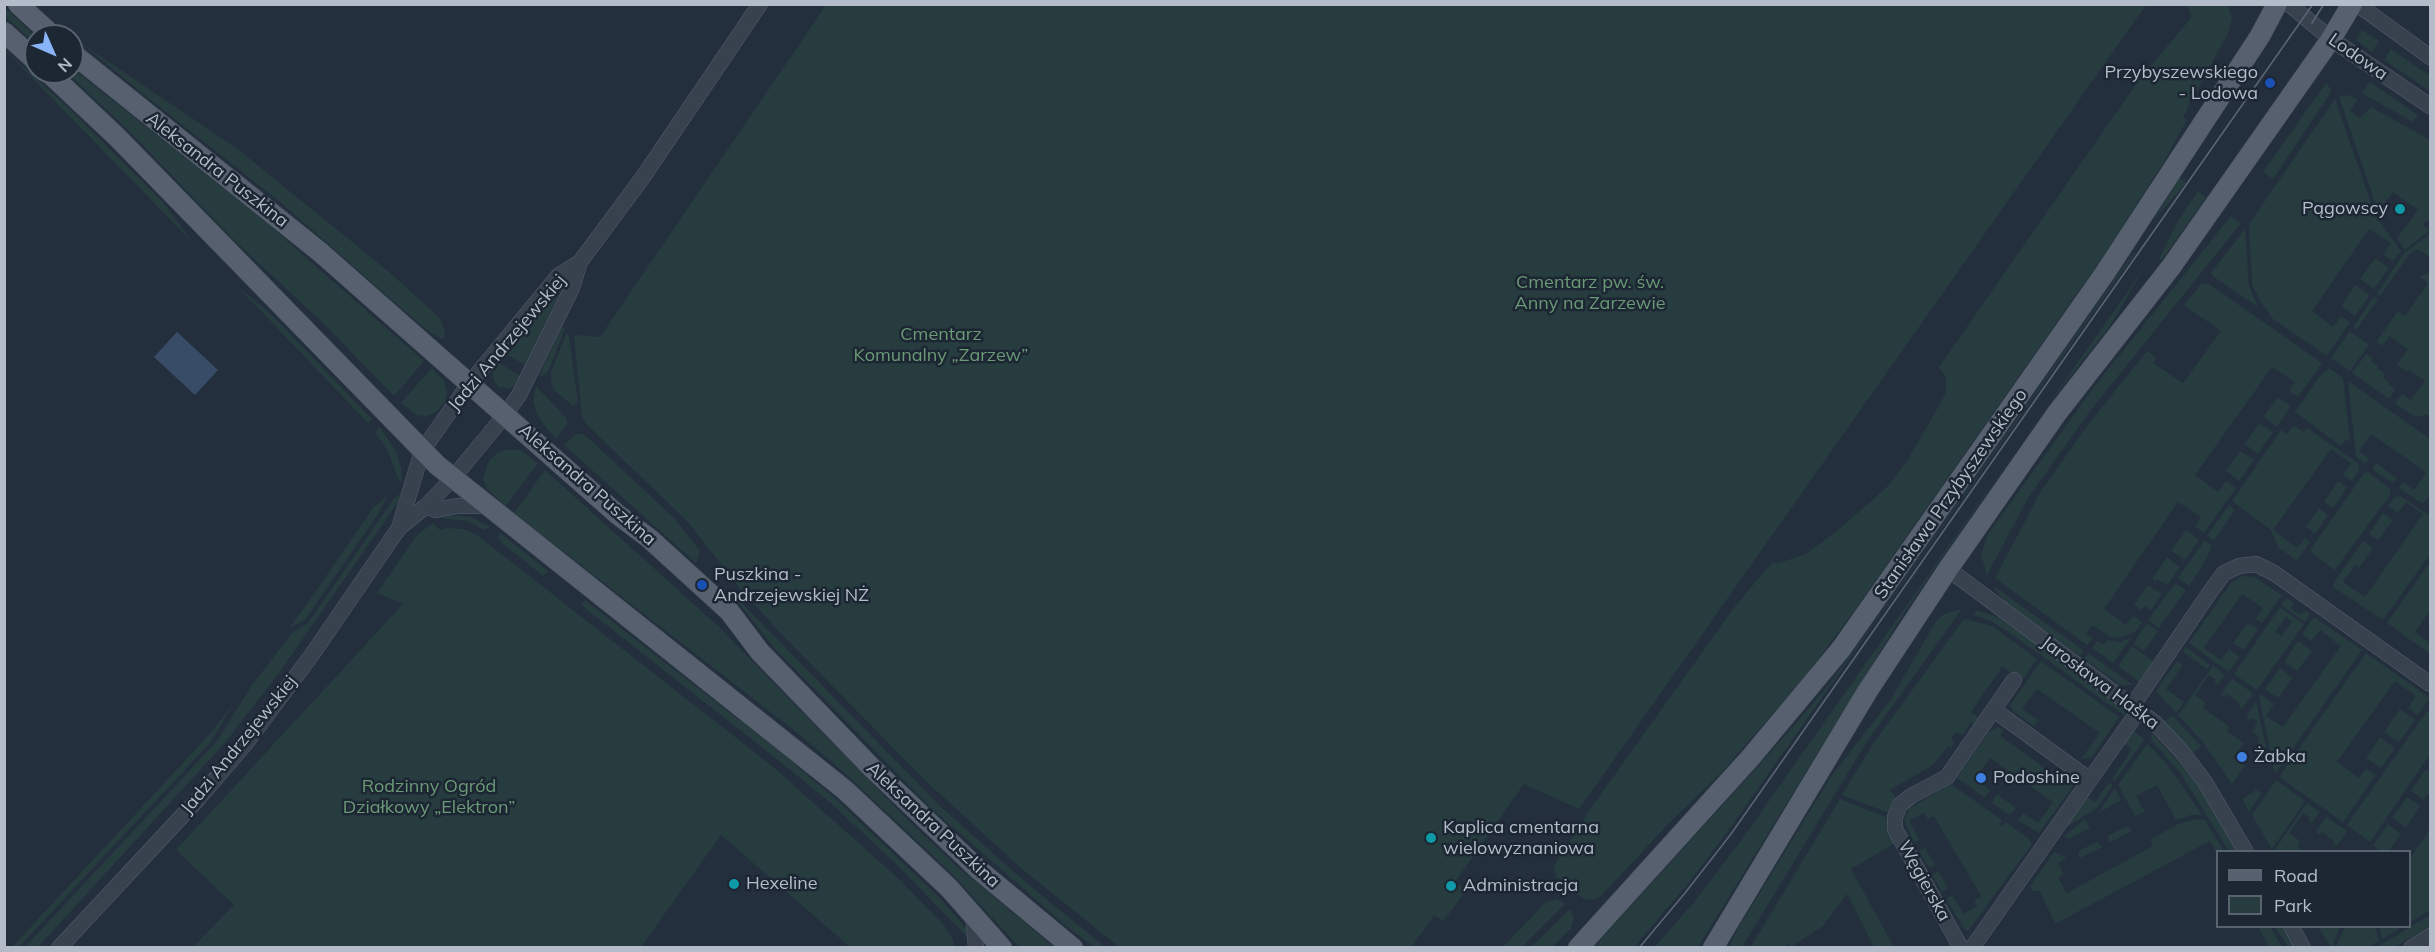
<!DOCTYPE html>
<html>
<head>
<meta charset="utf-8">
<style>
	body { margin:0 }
	#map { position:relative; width:2435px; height:952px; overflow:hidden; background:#242f3e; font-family:Mulish,sans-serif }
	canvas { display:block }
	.frame { position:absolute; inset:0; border:6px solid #b4bcc9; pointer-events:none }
	.legend { position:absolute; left:2216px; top:850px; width:195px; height:78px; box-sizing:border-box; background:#1d2633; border:2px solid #59626f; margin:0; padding:8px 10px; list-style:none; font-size:18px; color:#b4bcc9 }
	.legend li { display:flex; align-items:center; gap:12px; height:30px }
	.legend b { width:30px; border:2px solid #59626f }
	.north { position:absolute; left:24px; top:24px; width:60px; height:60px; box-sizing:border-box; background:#1d2633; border:2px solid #59626f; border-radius:50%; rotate:135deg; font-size:16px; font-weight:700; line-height:24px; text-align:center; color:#b4bcc9 }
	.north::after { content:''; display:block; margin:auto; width:21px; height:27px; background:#8ab4f8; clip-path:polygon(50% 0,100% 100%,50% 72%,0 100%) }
</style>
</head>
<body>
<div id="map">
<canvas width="2435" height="952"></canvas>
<div class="frame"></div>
<ul class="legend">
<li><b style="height:8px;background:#56606e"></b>Road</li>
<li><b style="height:16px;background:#263c3f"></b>Park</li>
</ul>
<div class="north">N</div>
</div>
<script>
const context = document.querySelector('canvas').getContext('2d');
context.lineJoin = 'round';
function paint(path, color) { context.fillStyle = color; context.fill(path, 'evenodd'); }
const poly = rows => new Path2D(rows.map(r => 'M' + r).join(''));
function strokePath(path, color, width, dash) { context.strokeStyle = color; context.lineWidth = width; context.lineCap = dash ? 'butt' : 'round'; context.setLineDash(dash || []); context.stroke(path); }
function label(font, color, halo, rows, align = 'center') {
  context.font = font + ' Mulish,sans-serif'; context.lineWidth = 5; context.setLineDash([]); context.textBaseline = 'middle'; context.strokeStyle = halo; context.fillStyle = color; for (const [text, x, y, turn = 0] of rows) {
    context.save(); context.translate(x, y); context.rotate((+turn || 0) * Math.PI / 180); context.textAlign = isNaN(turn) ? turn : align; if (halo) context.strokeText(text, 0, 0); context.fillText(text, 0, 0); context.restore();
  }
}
paint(poly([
	[826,5,826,4,2146,5,1579,809,1524,784,1455,882,1466,890,1455,906,1443,921,1434,915,1411,948,1119,947,1021,868,927,782,788,641,742,591,687,521,586,424,582,417,574,335,600,337],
	[2187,5,2228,5,2232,18,2228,33,2196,93,2194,93,2188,105,2189,106,2183,117,2187,120,2165,160,2106,252,1852,614,1807,674,1721,773,1670,822,1601,896,1593,900,1584,899,1557,878,1554,870,1555,864,1591,808,1736,605,1772,563,1779,563,1806,554,1839,529,1886,488,1907,461,1946,393,1946,378,1939,367,2141,77,2192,17],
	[5,8,36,37,36,45,5,16],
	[2362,30,2379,41,2372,52,2356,40],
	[81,43,239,150,389,272,440,318,445,332,443,340,424,328,279,201,143,94],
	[2391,49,2430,76,2430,91,2384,60],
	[5,50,74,113,163,202,194,244],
	[72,68,263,220,424,361,394,396,323,323,235,241,128,130,66,72,72,72],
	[2370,82,2418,115,2413,122,2362,93],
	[2326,83,2331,89,2330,94,2273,179,2263,172],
	[2348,95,2358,100,2350,111,2360,118,2371,107,2430,140,2430,222,2427,220,2423,225,2430,230,2405,250,2397,238,2418,210,2393,192,2378,211,2339,97],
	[2335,99,2375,215,2401,251,2393,261,2383,255,2391,243,2369,229,2312,311,2333,327,2341,316,2350,322,2327,356,2273,319,2260,300,2252,285,2249,224],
	[2180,178,2186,183,2153,221,2164,203],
	[2198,191,2206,197,2162,260,2159,259,2176,224],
	[2231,216,2241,223,2090,411,2028,498,1987,575,1981,555,1988,534,2094,387],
	[2245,229,2249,286,2258,307,2214,277,2211,273],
	[2430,234,2430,257,2417,249,2409,255,2380,296,2377,294,2404,253],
	[2136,252,1728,831,1686,886,1634,947,1594,947,1769,754,1826,688,1871,627,2131,256],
	[2375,258,2389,268,2374,289,2360,279],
	[2145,267,2110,326,2044,410,1904,613,1698,947,1655,947,1694,902,1740,842],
	[2430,272,2430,414,2415,417,2395,403,2402,394,2411,400,2425,381,2409,370,2407,372,2397,365,2408,349,2389,336,2382,346,2376,342,2398,311,2405,316,2428,283,2420,277],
	[563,282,565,283,525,365,505,353],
	[2201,284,2209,284,2322,363,2298,397,2289,391,2295,382,2272,367,2195,475,2218,492,2226,481,2236,488,2204,533,2195,526,2201,517,2178,502,2104,609,2126,625,2133,616,2142,622,2135,632,2119,638,2110,637,2093,625,2086,633,2093,638,2087,645,1995,578,2041,491,2087,426,2147,351,2156,357,2153,363,2183,383,2221,331,2184,305],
	[2355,285,2370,295,2355,316,2341,306],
	[238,287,269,312,372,419,368,423],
	[2374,297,2378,299,2357,329,2353,327],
	[562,327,565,328,549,370,544,376,539,375],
	[2350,331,2369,345,2350,371,2331,358],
	[567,332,569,336,578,402,574,407,555,391,551,382,551,372],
	[2366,354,2373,358,2371,361,2378,366,2377,368,2385,374,2383,377,2389,382,2388,384,2395,389,2389,399,2352,373],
	[498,362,520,376,515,384,510,389,499,387,494,381,492,370],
	[432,368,444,381,447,393,446,401,435,413,426,416,417,415,401,403],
	[2329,368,2343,378,2350,442,2346,439,2341,446,2295,412,2320,376],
	[2348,381,2430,439,2430,494,2423,504,2399,488,2403,482,2414,490,2426,472,2371,434,2359,451,2369,459,2365,464,2356,457],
	[536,386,567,419,567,424,556,438,547,429,536,413,533,399],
	[2278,397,2291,406,2277,427,2263,417],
	[2259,423,2273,432,2258,454,2245,444],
	[2294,425,2303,432,2307,428,2359,464,2359,470,2352,481,2343,475,2351,463,2331,449,2273,530,2297,548,2305,538,2310,542,2297,561,2278,547,2271,530,2232,501,2281,430,2287,434],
	[380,427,397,454,401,468,402,484,397,476,388,451,375,432],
	[576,434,582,434,587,437,674,518,700,551,696,563,564,445],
	[505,450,520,450,538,463,506,506,487,489,483,478,489,461,496,454],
	[2240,451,2254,460,2239,481,2226,471],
	[2376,463,2397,478,2393,483,2372,469],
	[545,470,719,627,910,822,958,867,1054,947,1019,947,952,874,848,776,800,735,514,513],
	[2368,472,2390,489,2390,495,2335,570,2311,553,2311,549,2364,473],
	[2338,481,2347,487,2333,508,2324,502],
	[400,494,398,502,279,673,223,745,38,947,25,947,217,741,252,685,292,633,308,623,395,497],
	[388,495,378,514,305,620,289,628,251,679,307,604,373,508],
	[2399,495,2430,516,2430,554,2383,620,2333,587,2333,584,2363,541,2373,548,2359,568,2355,565,2343,582,2365,597,2423,514,2406,502,2398,513,2388,506,2394,498],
	[2229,505,2235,510,2214,540,2207,536],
	[2319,508,2328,515,2315,534,2306,527],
	[2383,513,2393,520,2378,540,2369,534],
	[450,515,470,517,490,527,484,530,467,521,441,518],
	[433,523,440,530,447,528,463,529,477,535,772,766,898,878,944,925,953,940,954,947,850,947,721,835,641,947,193,947,234,905,176,850,403,604,377,593,417,535],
	[2186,530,2199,540,2185,560,2171,551],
	[500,533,548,571,543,576,502,543,498,538],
	[2205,540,2212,546,2203,565,2189,586,2178,578],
	[2167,557,2180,567,2167,585,2157,579,2156,581,2152,579],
	[2430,562,2430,610,2415,632,2430,643,2430,654,2387,623],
	[2241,576,2254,577,2282,595,2262,623,2256,619,2263,608,2242,594,2204,648,2221,660,2229,649,2239,657,2229,672,2189,643,2231,583],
	[2175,583,2186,590,2159,628,2148,620],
	[2148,585,2162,594,2151,610,2145,606,2141,610,2134,605],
	[1993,587,1995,587,2084,651,2080,656,2005,602],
	[2287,598,2294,603,2290,608,2301,615,2305,611,2310,614,2305,622,2281,605],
	[585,600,779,751,838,801,939,897,966,928,970,940,898,866,833,805,774,757,581,605],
	[739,600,938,804,1016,874,1105,947,1094,947,1065,925,933,810,776,650,737,601],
	[2280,607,2304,624,2257,690,2234,674],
	[2286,617,2292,622,2281,636,2275,632],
	[1962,609,1868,740,1742,947,1729,947,1736,932,1830,778,1891,699,1936,621,1944,614],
	[1976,610,2000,618,2020,632,2118,702,2124,710,2125,716,2010,633,1991,621,1974,615],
	[2314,617,2362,650,2275,774,2259,697,2261,694,2274,704,2266,716,2283,727,2341,646,2320,630,2311,641,2302,634],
	[1964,619,1992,626,2037,659,2023,679,2002,667,1971,712,1979,718,1976,725,1971,722,1963,735,1956,732,1951,739,1955,742,1951,748,1948,746,1933,765,1890,790,1897,799,1889,813,1842,795,1873,744],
	[2147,623,2158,631,2144,651,2133,644],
	[2248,623,2258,629,2244,650,2233,643],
	[2132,637,2113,663,2092,648,2097,641,2104,645,2108,640,2120,642],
	[2298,641,2312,651,2297,671,2284,662],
	[2132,646,2154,662,2139,682,2118,666],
	[2186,647,2210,665,2207,669,2183,652],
	[2088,653,2133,685,2121,685,2084,659],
	[2366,653,2430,698,2418,715,2408,708,2416,696,2395,681,2337,762,2359,778,2366,769,2376,775,2343,822,2279,777],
	[2041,661,2119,717,2092,757,2081,759,2100,733,2037,689,2022,709,2038,720,2034,726,2014,712,2010,705],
	[2177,661,2183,665,2166,689,2184,702,2176,713,2156,691],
	[2213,666,2225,675,2218,685,2214,683,2216,680,2209,675,2195,695,2206,703,2203,708,2230,727,2227,731,2244,743,2233,758,2245,766,2232,784,2202,741,2178,715],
	[2280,668,2293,678,2278,698,2265,689],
	[2232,679,2253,693,2242,709,2239,707,2240,704,2227,694,2225,697,2221,694],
	[2256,701,2267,751,2257,760,2254,758,2261,753,2258,736,2252,731,2258,722,2252,718,2250,720,2246,718],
	[234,703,210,743,19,947,12,947,208,736],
	[2400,709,2415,720,2399,742,2384,732],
	[2427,711,2430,713,2430,754,2370,842,2347,825],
	[2173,716,2201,746,2193,753,2164,721],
	[1998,727,2004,730,2000,736,2062,780,2066,775,2074,780,2073,786,2039,833,2018,820,2023,813,2038,823,2053,802,1990,758,1975,779,1990,790,1985,798,1957,778,1989,732],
	[2133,729,2144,740,2115,781,2112,779,2132,749,2123,743],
	[2152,733,2177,760,2199,787,2237,851,2229,851,2181,774,2151,740],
	[2380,737,2395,748,2381,768,2366,758],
	[2147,744,2167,764,2202,815,2191,815,2176,820,2157,785,2136,796,2145,812,2135,816,2118,785],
	[2426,769,2430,773,2430,791,2424,800,2411,791],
	[2276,780,2305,801,2272,849,2252,815],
	[2109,782,2113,785,2096,809,2063,829,2086,796,2095,802],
	[1951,784,2002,820,2000,824,2003,826,2006,822,2030,840,2032,844,1968,931,1965,930,1946,899,1952,895,1964,914,1977,906,1974,901,1981,896,1934,816,1928,819,1924,813,1909,821,1920,840,1914,843,1904,820,1909,809],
	[2115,788,2121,800,2098,813],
	[2254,789,2262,793,2249,811,2242,799,2255,791],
	[1997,794,2016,808,2010,815,1992,803],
	[2407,797,2420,806,2406,827,2392,818],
	[1840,799,1888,818,1895,843,1851,869,1894,947,1874,947,1847,894,1823,926,1791,947,1788,944,1783,947,1750,948],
	[2307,803,2320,812,2312,823,2309,821,2310,818,2303,813,2289,833,2300,841,2297,846,2305,851,2274,851],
	[2326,817,2347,831,2337,846,2333,844,2334,841,2322,832,2320,835,2316,832],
	[2085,819,2090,828,2071,838,2066,838,2064,836],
	[2195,819,2205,820,2224,851,2218,852,2217,854,2210,841,2055,924,2040,891,2033,891,2030,886,2054,852,2067,858,2058,863,2064,874,2058,878,2067,893,2153,846,2150,840,2176,825],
	[2388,824,2401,834,2389,851,2380,851,2373,845],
	[2127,826,2132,831,2109,843,2108,836],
	[2430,829,2430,910,2410,922,2410,859],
	[2097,842,2102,847,2080,858,2078,855,2079,851],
	[1925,848,1935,865,1929,868,1919,851],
	[1938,871,1948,888,1942,892,1932,875],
	[1557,899,1565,904,1522,947,1503,947,1546,902],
	[1570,909,1574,918,1571,929,1552,947,1531,947],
	[2430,915,2430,926,2395,947,2377,947],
	[2345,926,2375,927,2379,941,2367,947,2336,947],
	[2379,926,2402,926,2402,927,2382,939],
	[2258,927,2270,927,2282,947,2269,947],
	[2275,927,2282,927,2295,947,2288,947],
	[2318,927,2340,927,2332,947,2331,947]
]), '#263c3f');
paint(poly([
	[177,332,218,370,195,395,154,357]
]), '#394c67');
const minor = poly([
	[2289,4,2331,39,2430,106],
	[2357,4,2430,57],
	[426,506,436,510,457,506,487,506],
	[399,528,422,451,469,384,558,276,580,262],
	[1948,569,2155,723,2182,752,2205,782,2246,852],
	[2133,705,2210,592,2224,573,2239,566,2256,564,2274,573,2430,684],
	[1994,710,2090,780],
	[973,915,976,948],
	[2291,926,2303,948],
	[59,948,198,799,246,743,311,656,399,528,426,506,453,478,505,415,519,395,572,288,580,262,643,177,760,4],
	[1961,948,1895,829,1895,817,1900,805,1911,796,1947,777,2014,680],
	[1972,948,2139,710],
	[2411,948,2430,936]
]);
const major = poly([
	[18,4,53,36],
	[4,32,36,61],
	[72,53,320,252,617,514,650,539,729,611,760,652,871,767,979,870,1073,948],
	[48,72,117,137,437,465,845,790,949,888,1002,948],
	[1578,948,1751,757,1841,649,2105,273,2260,36,2277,4],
	[1713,948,1867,692,1948,569,2057,413,2171,267,2331,39,2352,4]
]);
strokePath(minor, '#565f6c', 16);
strokePath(major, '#414a57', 21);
strokePath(minor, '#38414e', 15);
strokePath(major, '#56606e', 20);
strokePath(poly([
	[2312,23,2324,4],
	[1639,948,1685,893,1731,834,2313,4]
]), '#5a6575', 1.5);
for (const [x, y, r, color] of [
	[2270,83,6,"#1a4fb4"],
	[2400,209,6,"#0f9aa8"],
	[702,585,6,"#1a4fb4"],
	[2242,757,6,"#3f7fe0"],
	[1981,778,6,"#3f7fe0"],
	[1431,838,6,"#0f9aa8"],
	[734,884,6,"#0f9aa8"],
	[1451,886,6,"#0f9aa8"]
]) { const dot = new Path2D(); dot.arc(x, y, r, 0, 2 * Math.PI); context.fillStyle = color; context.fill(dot); strokePath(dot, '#1d2633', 2); }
label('18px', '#b4bcc9', '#1d2633', [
	["Lodowa",2358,57,35],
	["Aleksandra Puszkina",217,170,38],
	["Jadzi Andrzejewskiej",507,343,-50],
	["Aleksandra Puszkina",587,485,41],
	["Stanisława Przybyszewskiego",1951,494,-55],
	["Jarosława Haška",2100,683,37],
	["Jadzi Andrzejewskiej",239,745,-51],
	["Aleksandra Puszkina",933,825,43],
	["Węgierska",1924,881,61]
]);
label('18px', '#b4bcc9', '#1d2633', [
	["Przybyszewskiego",2258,73,"right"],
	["- Lodowa",2258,94,"right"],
	["Pągowscy",2388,209,"right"],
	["Puszkina -",714,575],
	["Andrzejewskiej NŻ",714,596],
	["Żabka",2254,757],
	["Podoshine",1993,778],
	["Kaplica cmentarna",1443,828],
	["wielowyznaniowa",1443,849],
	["Hexeline",746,884],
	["Administracja",1463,886]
], 'left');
label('18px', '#6b9a76', '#1d2633', [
	["Cmentarz pw. św.",1590,283],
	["Anny na Zarzewie",1590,304],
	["Cmentarz",941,335],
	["Komunalny „Zarzew”",941,356],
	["Rodzinny Ogród",429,787],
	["Działkowy „Elektron”",429,808]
]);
</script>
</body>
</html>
